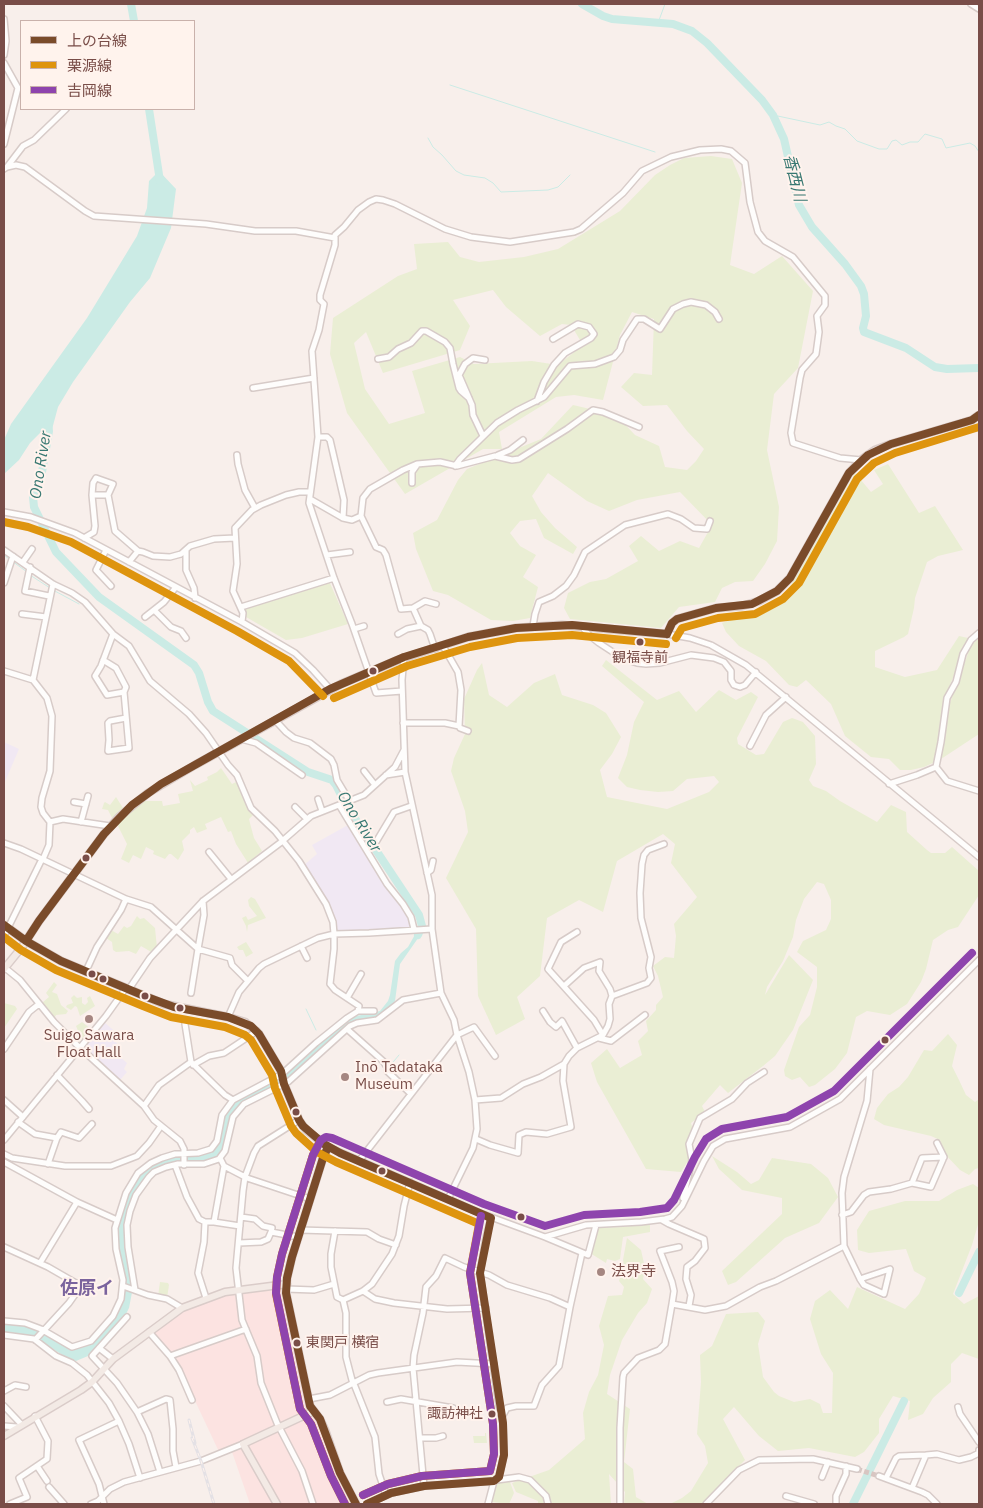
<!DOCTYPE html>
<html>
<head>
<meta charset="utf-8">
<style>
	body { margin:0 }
	#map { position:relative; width:983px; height:1508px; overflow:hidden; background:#f8efeb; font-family:"IBM Plex Sans","Noto Sans JP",sans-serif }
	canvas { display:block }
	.frame { position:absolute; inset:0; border:5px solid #794d48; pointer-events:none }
	.legend { position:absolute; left:20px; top:20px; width:175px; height:90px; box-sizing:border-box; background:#fff3ed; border:1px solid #c9b1ab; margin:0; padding:6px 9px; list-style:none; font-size:15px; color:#794d48 }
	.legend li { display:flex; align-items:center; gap:10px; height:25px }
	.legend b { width:25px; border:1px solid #c9b1ab }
</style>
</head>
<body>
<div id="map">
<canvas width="983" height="1508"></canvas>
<div class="frame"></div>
<ul class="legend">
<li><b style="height:6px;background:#7a4b2a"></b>上の台線</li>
<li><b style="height:6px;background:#de940e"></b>栗源線</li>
<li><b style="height:6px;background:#8e44ad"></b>吉岡線</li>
</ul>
</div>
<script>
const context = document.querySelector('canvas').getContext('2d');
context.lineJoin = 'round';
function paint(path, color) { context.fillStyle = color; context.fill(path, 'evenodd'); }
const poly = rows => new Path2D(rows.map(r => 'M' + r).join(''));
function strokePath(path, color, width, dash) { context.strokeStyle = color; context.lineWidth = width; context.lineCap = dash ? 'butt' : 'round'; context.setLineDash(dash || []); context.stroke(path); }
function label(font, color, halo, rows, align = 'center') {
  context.font = font + ' "IBM Plex Sans","Noto Sans JP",sans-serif'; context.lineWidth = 4; context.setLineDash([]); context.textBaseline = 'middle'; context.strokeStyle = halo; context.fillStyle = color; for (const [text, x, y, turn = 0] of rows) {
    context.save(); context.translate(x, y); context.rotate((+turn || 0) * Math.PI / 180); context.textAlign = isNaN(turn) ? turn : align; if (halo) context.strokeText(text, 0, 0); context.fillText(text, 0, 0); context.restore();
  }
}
paint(poly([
	[279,1286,282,1289,298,1362,305,1404,321,1425,353,1504,250,1504,232,1452,221,1456,189,1388,153,1334,180,1313,204,1302,239,1292]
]), '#fce3e1');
paint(poly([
	[4,742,19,749,4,784],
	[348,825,386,885,410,917,412,927,338,932,335,917,328,902,304,865,317,854,312,845],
	[104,1022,118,1034,115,1042,117,1043,113,1051,127,1063,124,1069,127,1072,120,1080,84,1049]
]), '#f1e8f3');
paint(poly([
	[711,156,732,159,742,183,730,265,754,274,782,256,813,291,798,368,774,394,767,450,779,507,777,541,765,564,753,581,735,582,722,588,715,602,679,607,661,628,570,619,564,608,568,593,590,582,606,579,638,561,629,546,641,536,659,551,680,541,699,548,712,525,680,492,637,500,609,511,587,501,548,473,532,496,541,512,555,528,577,547,573,554,544,538,536,519,520,521,510,533,520,546,536,555,523,577,538,587,530,618,513,621,491,620,448,595,433,591,416,549,413,533,437,520,458,480,467,469,541,439,573,405,616,415,635,435,659,446,665,467,687,470,696,461,704,449,687,431,667,405,643,406,621,387,634,373,652,375,654,319,632,312,620,335,603,400,574,395,556,397,499,432,502,449,483,449,405,494,347,413,330,354,333,318,398,276,417,269,414,244,448,242,460,257,479,262,524,257,558,249,620,211,655,175,670,165,684,158],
	[493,290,506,307,540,336,562,324,571,325,583,345,558,365,532,361,474,364,460,357,412,371,425,413,389,424,365,389,354,343,366,332,383,373,460,350,470,326,453,300],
	[888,464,919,513,935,506,963,550,938,556,927,562,915,598,914,608,908,634,904,637,875,651,875,667,905,677,937,670,959,636,968,638,962,648,954,675,944,700,935,762,924,767,911,770,900,770,889,759,871,757,845,736,831,704,806,680,797,687,789,685,766,661,739,646,726,632,722,623,768,607,784,597,855,473,871,492,883,484,874,470],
	[329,581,348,624,302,638,286,640,246,617,244,607],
	[979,638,979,734,941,759,948,708,971,645],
	[606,660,657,700,679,691,696,712,719,690,736,700,751,692,758,697,737,738,738,744,756,755,764,754,783,722,792,718,803,722,815,736,816,764,809,780,813,786,826,791,840,801,877,822,891,805,906,812,907,832,927,850,931,853,945,853,952,847,979,871,979,895,958,927,948,930,933,940,926,969,921,982,907,1004,890,1015,867,1011,856,1017,847,1053,835,1069,815,1085,809,1087,800,1077,792,1080,785,1076,784,1070,799,1027,810,1015,817,987,817,967,797,952,803,941,826,930,831,919,831,900,824,884,817,882,804,899,796,920,793,937,783,961,767,987,765,995,789,955,813,980,793,1030,775,1056,763,1066,728,1093,720,1085,702,1106,705,1112,691,1123,693,1130,686,1147,689,1159,681,1172,646,1169,597,1082,591,1063,607,1049,620,1068,642,1055,638,1041,648,1031,646,1021,656,1010,656,1005,663,997,658,976,653,966,665,957,674,958,676,936,674,924,697,897,671,863,675,844,663,834,617,861,603,912,579,900,547,918,540,976,517,997,525,1019,496,1035,478,996,476,929,446,878,468,832,465,811,451,771,454,758,465,734,464,699,477,670,482,663,489,695,507,707,534,683,555,674,562,695,593,705,606,713,621,737,612,754,600,770,607,797,667,809,709,792,719,782,714,776,687,779,673,791,658,792,640,790,627,787,618,778,627,755,634,722,644,702,602,666],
	[221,768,232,784,238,781,247,805,254,814,249,819,251,827,254,838,262,851,248,863,236,844,231,831,228,832,221,817,205,824,207,829,197,833,194,827,190,830,190,833,182,841,184,850,178,860,171,854,169,854,165,859,153,854,154,851,146,847,141,859,133,855,129,863,121,859,127,844,117,824,125,815,143,801,162,801,163,806,180,803,178,794,193,791,190,780,195,786,208,780,207,777,217,772],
	[116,797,123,808,112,818,108,810,102,809,104,803,105,802,110,805],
	[251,897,255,899,266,918,248,925,247,932,246,926,242,918,246,916,248,920,257,916,249,906,248,900],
	[137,916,140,919,144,918,155,928,157,948,153,953,141,946,136,954,129,951,116,952,113,950,112,942,106,938,111,930,118,934,124,926,127,928,131,926],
	[246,942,253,953,246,957,243,950,239,950,237,947],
	[54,982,57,985,52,992,57,994,61,1005,68,1011,66,1014,56,1015,54,1019,43,1006,43,1002,49,997,46,993],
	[74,995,77,998,82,997,82,1003,85,1005,88,1002,87,998,90,996,95,1006,80,1016,77,1007,75,1006,71,1010,66,1007,67,1005,73,1003,71,998],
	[4,1003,15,1006,17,1009,4,1028],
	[82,1022,91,1029,79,1044,74,1039,79,1033,76,1026],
	[948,1034,957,1045,952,1066,959,1080,966,1095,975,1102,979,1099,979,1168,975,1169,969,1175,960,1170,943,1152,940,1140,931,1136,884,1125,874,1119,877,1108,888,1094,899,1087,908,1077,924,1050,932,1051],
	[712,1156,737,1172,751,1184,759,1180,772,1158,811,1164,828,1178,838,1197,819,1223,785,1238,736,1282,728,1285,722,1271,782,1214,782,1198,742,1190,719,1169],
	[973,1184,979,1188,979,1221,972,1245,953,1294,964,1304,979,1296,979,1359,962,1353,951,1364,951,1382,933,1398,923,1414,908,1420,910,1401,893,1396,879,1419,879,1433,864,1452,855,1457,809,1448,778,1451,759,1436,734,1407,723,1419,745,1460,718,1487,705,1504,670,1504,682,1498,691,1491,708,1463,705,1446,697,1434,701,1382,700,1355,712,1346,726,1314,758,1312,765,1321,758,1344,763,1377,774,1392,779,1396,794,1402,810,1399,820,1404,823,1413,832,1413,833,1373,821,1354,810,1319,815,1301,830,1290,848,1309,857,1287,905,1309,919,1294,926,1278,914,1271,906,1249,869,1253,858,1250,857,1230,869,1211,905,1201,939,1201,957,1190],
	[650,1224,650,1232,623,1237,620,1259,615,1261,607,1259,606,1263,590,1253,596,1228,622,1227],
	[627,1238,641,1250,645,1268,643,1279,652,1289,647,1303,638,1313,622,1340,610,1375,607,1394,630,1409,624,1462,633,1469,636,1497,648,1504,652,1504,624,1504,625,1492,609,1474,611,1504,538,1504,538,1501,516,1492,512,1483,549,1470,585,1439,583,1413,589,1392,598,1375,604,1345,599,1326,608,1296,622,1295,624,1287,619,1281,624,1265,623,1260],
	[160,1282,168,1283,169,1285,167,1298,158,1296],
	[485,1433,486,1433,487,1443,474,1443,473,1436,485,1436],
	[510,1482,514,1493,509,1504,491,1502,495,1483]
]), '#eaeed4');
paint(poly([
	[159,171,176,189,171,228,150,278,130,302,73,382,58,407,51,433,43,430,30,443,19,460,4,474,4,440,11,424,87,318,137,236,147,208,149,181],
	[417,931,423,931,400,964,395,1001,388,1011,374,1019,360,1020,352,1022,289,1080,239,1106,232,1115,224,1147,219,1154,214,1158,204,1162,177,1163,146,1175,125,1224,126,1247,133,1287,129,1308,126,1314,100,1345,88,1356,76,1361,69,1359,37,1339,43,1333,70,1348,91,1343,123,1299,125,1289,118,1247,118,1225,125,1199,138,1177,153,1164,169,1158,198,1156,212,1152,220,1140,226,1113,236,1101,286,1075,318,1044,352,1017,380,1011,388,1001,390,995,395,961,401,953,408,947]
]), '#cbebe5');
strokePath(poly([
	[658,23,665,4],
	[450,85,655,152],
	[773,115,820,125,829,122,836,126,845,129,857,141,879,149,887,149,892,141,896,140,902,145,910,142,918,142,925,134,942,139,946,148,970,143,975,146,979,152],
	[428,138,433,147,442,155,456,171,464,175,485,178,493,183,501,192,548,190,558,187,570,175],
	[4,555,9,559],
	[12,561,27,572],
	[30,575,50,588],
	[53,590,79,604],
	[306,1009,316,1030],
	[389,1067,399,1055]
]), '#cbebe5', 1);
strokePath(poly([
	[131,4,134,21],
	[582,4,603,16,612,19,673,24,692,31,707,43,762,100,773,115,784,139,799,205,812,227,845,264,861,286,864,294,866,316,863,328,864,332,906,348,935,367,947,369,979,368],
	[149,109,160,181],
	[48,423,49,431,42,472,33,497,34,507,56,552,99,597,194,665,199,673,208,702,213,711,308,772,332,780,336,785,346,805,419,915,422,926,418,935],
	[959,1293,979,1252],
	[4,1328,29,1331,45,1339],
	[853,1504,904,1401]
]), '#cbebe5', 8);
strokePath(poly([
	[857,1469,879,1476]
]), '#d8c6c2', 5, [5, 2.5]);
const minor = poly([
	[971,4,979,9],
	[4,19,6,41,4,55],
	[4,63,18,88,4,144],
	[7,167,23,146,34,140,66,109],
	[4,169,7,167,16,165,25,167,85,211,94,216,206,224,255,231,296,231,335,238],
	[378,359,389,357,398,349,411,343,422,331,426,331,445,342,450,348,453,364,459,388,461,391,469,398],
	[253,388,314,378],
	[537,401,544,382,554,365,565,353,591,338,594,334,589,327,578,324,553,339],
	[483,436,473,415,472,405,459,375,465,364,473,358,485,360],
	[318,437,327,437,330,440,344,500,343,518],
	[237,455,238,464,245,490,255,508],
	[498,455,510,450,523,440],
	[455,466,460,459,497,423,518,410,544,397,570,366,595,364,614,357,620,350,623,340,637,319,644,319,660,329,673,309,683,304,691,302,706,305,715,312,719,319],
	[412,483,412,472,417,465],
	[92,495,108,495],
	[310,499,343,518,352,520,361,516],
	[4,512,31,517,75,533,242,622,295,653,313,670,330,689],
	[84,538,94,532,95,526,92,495,93,483,96,478,113,484,108,495,115,531,138,551,129,562],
	[4,550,53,584,72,593,85,602,113,634,129,646,150,681,189,714,206,733,228,765,237,775,251,808,275,831,299,861,326,904,333,922,334,934,334,949,330,984,335,990,359,1006,358,1011,347,1018,316,1043,282,1074,233,1100,222,1115,217,1141,211,1149,198,1153,175,1154,162,1158,151,1163,138,1173,126,1193,115,1228,116,1249,123,1280,121,1299,113,1316,91,1341,72,1347,41,1329,25,1323,4,1321],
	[106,550,96,570,111,586],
	[186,550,186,570,194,588,195,598],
	[138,551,143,552,153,556,170,557,181,554,190,546,214,539,235,538],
	[327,555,350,552],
	[23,562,32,549],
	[30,567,25,591,49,596],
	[4,583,13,556],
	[436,604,425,601,413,608,401,609,386,555,383,550,376,547,361,516,363,498,370,489,403,470,417,464,440,462,457,466,495,456,512,460,519,459,567,429,593,410,603,412,639,427],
	[241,607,334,578],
	[413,608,421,626,428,630,430,634,435,649],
	[155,611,171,627,181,631,186,638],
	[22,614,46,617],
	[145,617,164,602,176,587],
	[242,622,243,613,233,591,237,564,235,528,252,510,261,505,286,495,299,492,310,492],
	[533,626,535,614,539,602,553,596,566,586,574,575,585,552,625,525,668,514,681,519,694,528,707,529,710,521],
	[584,626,584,629,589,635,599,643,622,658,637,663,646,664,660,663,691,655,714,658,724,662,731,671,731,680,734,685,740,687,745,685,756,672],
	[354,629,364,626],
	[979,633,971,640,963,654,956,682,947,698,941,742,936,767,947,781,979,791],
	[113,634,101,666,95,676,107,695,124,692],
	[398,634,407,629,421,626],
	[667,634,690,638,711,645,746,665,979,857],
	[443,646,458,672,461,690,459,726,460,728,468,731],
	[404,657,402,680,405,772,432,895,432,929],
	[103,660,116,668,126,687,124,692,129,748,108,751,109,740,108,723,110,721,126,718],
	[4,671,33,680,47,698,52,716,50,771,42,798,41,807,43,813,50,822,49,845,43,859],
	[33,680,53,584],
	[402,691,376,693,352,624,334,578,309,503,318,437,312,351,319,330,324,304,320,300,320,295,335,245,335,235,344,227,358,210,369,202,376,199,383,200,395,204,445,229,471,237,510,242,574,232,581,229,623,193,642,171,671,157,700,150,721,149,731,151,745,163,750,202,758,232,765,241,793,257,825,296,825,305,817,316,819,332,816,354,802,370,800,378,791,433,793,443,840,458,861,460],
	[275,720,286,732,294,738,310,743,331,759,334,765,337,780,349,800],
	[403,723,445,723,459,726],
	[241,739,256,743,302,775],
	[750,746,766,715,786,697],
	[364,771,375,785],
	[386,775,405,772],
	[889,784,917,775,936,767],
	[318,799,322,811],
	[74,802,86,804],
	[339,805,387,884,403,904,411,917,414,929],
	[295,807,307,819],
	[50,822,63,819,110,826],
	[81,822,88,796],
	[4,843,21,849,126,899,151,907,198,949,204,915,203,901],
	[366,848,376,842,394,812,411,806],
	[209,852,231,879],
	[427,873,431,870,433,861],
	[577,932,561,942,548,969,594,1020,603,1035],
	[4,936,42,859],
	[301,946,307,958],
	[4,967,20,980,54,1022,77,1045,144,1106,154,1120,180,1141,184,1149,184,1165],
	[86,971,97,947,121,910,126,899],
	[564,986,584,968,600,962,599,971,610,989,612,996],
	[129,989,150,958,203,901,280,843,311,816,364,795,395,767,404,750],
	[191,993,198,949,230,958,232,965,247,980],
	[441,993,454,1020,457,1035,474,1027,495,1056],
	[347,998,361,974],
	[358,1011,374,1011],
	[543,1011,550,1022,556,1027,562,1021,577,1048],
	[185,1024,191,1062,225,1095,233,1100],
	[347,1029,383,1061,387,1067,387,1071,410,1093],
	[599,1038,611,1041,645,1015],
	[4,1049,29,1012,39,1004],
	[193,1065,209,1056,224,1053,257,1031],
	[57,1075,82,1101,89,1109],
	[4,1100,23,1117],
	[475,1100,501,1098,523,1084,541,1077,564,1064,569,1056,577,1048,603,1035,608,1026,610,1019,609,1004,612,996,647,983,651,978,649,968,651,957,641,918,640,893,642,864,644,855,648,850,664,844],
	[144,1106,159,1085,191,1062],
	[299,1120,258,1146,254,1153,245,1177,243,1191,236,1268,242,1320,257,1356,261,1383,277,1423,302,1471,313,1504],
	[18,1122,35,1134,57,1138,61,1132,79,1138,92,1124],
	[476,1139,490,1145,518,1153,519,1135,526,1132,547,1134,571,1127,563,1081,564,1064],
	[4,1140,106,1016,126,988],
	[328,1147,480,1213,545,1237,586,1225,641,1222,665,1219,672,1217,682,1206,704,1161,713,1146,725,1139,790,1127,840,1099,979,960],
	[4,1154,12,1158,65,1166,111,1166,137,1156,149,1143,161,1126],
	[220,1158,224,1166,247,1178,310,1199],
	[359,1161,457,1035,469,1072,475,1100,477,1129,473,1148,448,1199],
	[4,1162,77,1202,117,1220],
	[48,1164,57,1138],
	[175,1165,187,1197,199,1219,205,1222],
	[912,1183,922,1158,944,1157],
	[683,1198,692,1160,689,1144,700,1118,732,1099,747,1083,764,1072],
	[842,1215,851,1212,864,1195,869,1192,891,1189,912,1183,931,1187,944,1157,937,1143],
	[241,1217,255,1219,263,1226,272,1228,271,1232],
	[662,1220,669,1224,704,1239,705,1248,695,1261,687,1267,686,1279,691,1295,689,1306],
	[214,1222,240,1226],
	[300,1230,367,1232,379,1239,396,1245],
	[335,1231,331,1254,331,1267,337,1297,343,1300,346,1313,346,1357,353,1384],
	[545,1237,588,1255,596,1225],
	[239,1243,261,1242,268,1239,271,1232,298,1237],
	[844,1246,860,1279,890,1269,884,1294,864,1285,860,1279],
	[4,1247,48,1267,81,1286,69,1303,35,1340],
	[40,1263,77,1202],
	[123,1286,148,1295,167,1299,182,1308],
	[286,1289,314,1290,334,1284],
	[135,1290,128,1247,127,1225,130,1211,136,1195,149,1177,154,1172,166,1167,178,1164,204,1164,219,1159,225,1151,233,1117,244,1104,288,1082,350,1026,357,1023,377,1020,403,1000,441,993,432,929,369,933,334,934,318,938,264,964,259,968,239,992,228,1017],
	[363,1291,375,1299,394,1303,447,1309,486,1308],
	[206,1298,198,1273,204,1242,205,1222,214,1222,224,1166],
	[343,1300,363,1291,372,1284,392,1254,399,1236,404,1206,410,1182],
	[672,1304,674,1291,672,1282,660,1251,679,1247],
	[127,1317,92,1356,117,1383,137,1412,148,1434,160,1472],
	[149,1332,170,1356,179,1370,192,1400],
	[4,1335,34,1339,56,1356,72,1363,87,1375,109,1403,119,1421,129,1444,140,1478],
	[99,1348,113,1359],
	[170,1356,246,1329],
	[354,1384,375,1437,379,1474,386,1495],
	[4,1391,15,1385,26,1387],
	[309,1399,330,1395,369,1375,378,1373,457,1362,494,1364],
	[387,1402,401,1399,453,1408],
	[4,1406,22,1425],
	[958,1407,960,1414,979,1442],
	[137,1412,166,1399,170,1400,173,1429,173,1451,176,1467],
	[503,1415,507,1408,516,1406,534,1406,542,1385,559,1366,570,1307,582,1253],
	[4,1426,17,1427],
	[420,1438,436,1438,443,1436],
	[37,1466,47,1481],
	[879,1476,922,1492,928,1495,937,1504],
	[822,1477,828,1462],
	[886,1478,896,1458,899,1456,926,1455],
	[497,1480,519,1477,530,1480,546,1496,548,1504],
	[424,1486,413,1368,414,1355,423,1313,426,1287,436,1276,445,1258,464,1267,489,1275,507,1285,550,1298,570,1307],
	[49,1487,64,1504],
	[912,1488,926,1455,937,1454,959,1460,971,1457,979,1453,979,1450],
	[786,1496,814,1504],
	[10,1504,27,1497,19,1478,47,1459,48,1441,35,1416],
	[91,1504,98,1501,110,1489,124,1482,201,1461,243,1444],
	[104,1504,99,1484,79,1440,119,1421],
	[367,1504,391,1493,424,1486,494,1481,499,1477,504,1455,503,1423,499,1405,480,1273,486,1238,491,1218],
	[488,1504,494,1481],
	[620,1504,620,1428,623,1377,624,1373,638,1358,659,1350,665,1344,672,1304,705,1310,726,1306,760,1287,776,1281,844,1246,842,1193,844,1177,867,1101,870,1069],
	[706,1504,739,1470,759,1460,813,1459,857,1469],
	[836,1504,836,1496,846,1474,846,1466]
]);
const major = poly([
	[4,925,26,941,61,961,164,1004,228,1017,245,1022,259,1034,281,1071,284,1084,299,1120,306,1130,328,1147,323,1158,292,1257,287,1278,286,1293,310,1406,320,1419,325,1430,340,1473,356,1504],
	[4,969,22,947,39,921,104,834,119,817,148,793,195,765,341,684,398,660,468,637,516,628,562,625,667,634,672,623,677,619,716,608,742,606,759,601,777,591,790,578,849,473,861,460,875,450,891,444,972,420,979,415],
	[4,1436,81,1390,92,1382,113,1359,182,1308,225,1292,287,1284],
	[277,1504,243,1444,314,1411]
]);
strokePath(minor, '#d7cbc8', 8);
strokePath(major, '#daccc9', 9);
strokePath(minor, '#fefdfc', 5);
strokePath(major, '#f3eae5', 6);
const rail = poly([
	[189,1420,195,1443],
	[192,1438,201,1461,214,1504]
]);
strokePath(rail, '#e4e1e5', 3);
strokePath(rail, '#fff3ed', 1, [4]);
strokePath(poly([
	[667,634,672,623,677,619,716,608,752,604,777,591,790,578,849,473,868,455,891,444,972,420,979,415],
	[4,925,26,941,61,961,147,997,174,1007,228,1017,251,1026,259,1034,281,1071,284,1084,299,1120,303,1126,324,1144,340,1153,491,1218,480,1273,503,1423,504,1455,499,1477,494,1481,424,1486,391,1493,367,1504],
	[26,941,39,921,104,834,132,805,161,784,330,689,404,657,468,637,516,628,572,625,667,634],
	[328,1147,323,1158,292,1257,287,1278,286,1293,310,1406,320,1419,340,1473,356,1504]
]), '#7a4b2a', 8);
strokePath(poly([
	[4,522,28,527,71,542,237,631,289,661,323,696],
	[676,638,682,628,718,618,755,614,783,599,799,583,857,479,874,463,895,453,979,427],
	[334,698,407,666,470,647,517,638,572,635,666,644],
	[4,937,21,950,56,970,143,1006,171,1017,225,1027,245,1035,251,1040,272,1075,275,1088,291,1126,296,1133,317,1152,336,1162,479,1224,470,1273,493,1424,494,1454,490,1471,422,1476,388,1484,363,1495],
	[319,1143,313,1155,282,1254,277,1277,276,1294,300,1409,311,1424,331,1476,345,1504]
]), '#de940e', 8);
strokePath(poly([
	[363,1495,388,1484,422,1476,490,1471,494,1454,493,1424,470,1273,481,1216],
	[345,1504,331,1476,311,1424,300,1409,276,1293,277,1277,282,1254,313,1155,321,1140,326,1137,332,1138,484,1204,545,1226,584,1215,640,1212,667,1208,674,1200,695,1157,706,1139,722,1129,787,1117,834,1091,972,953]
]), '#8e44ad', 8);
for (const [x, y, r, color] of [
	[640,642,4.5,"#794d48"],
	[373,671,4.5,"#794d48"],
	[86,858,4.5,"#794d48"],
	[92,974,4.5,"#794d48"],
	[103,979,4.5,"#794d48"],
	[145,996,4.5,"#794d48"],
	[180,1008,4.5,"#794d48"],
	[89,1019,5,"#a58681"],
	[885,1040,4.5,"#794d48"],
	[345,1077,5,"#a58681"],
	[296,1112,4.5,"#794d48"],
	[382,1171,4.5,"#794d48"],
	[521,1217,4.5,"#794d48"],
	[601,1272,5,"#a58681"],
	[297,1343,4.5,"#794d48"],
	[492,1414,4.5,"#794d48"]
]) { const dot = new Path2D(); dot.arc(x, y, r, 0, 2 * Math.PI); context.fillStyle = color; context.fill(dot); strokePath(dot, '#fff3ed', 2); }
label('14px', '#794d48', '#fff3ed', [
	["観福寺前",640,658],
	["東関戸 横宿",306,1343,"left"],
	["諏訪神社",483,1414,"right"]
]);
label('15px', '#794d48', '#fff3ed', [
	["Suigo Sawara",89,1036,"center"],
	["Float Hall",89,1053,"center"],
	["Inō Tadataka",355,1068],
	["Museum",355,1085],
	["法界寺",611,1272]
], 'left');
label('italic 16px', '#387872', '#fff3ed', [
	["香西川",794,178,76],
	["Ono River",41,465,-81],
	["Ono River",359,822,58]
]);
label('bold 18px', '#7a639d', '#fff3ed', [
	["佐原イ",87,1289]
]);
</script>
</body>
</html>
